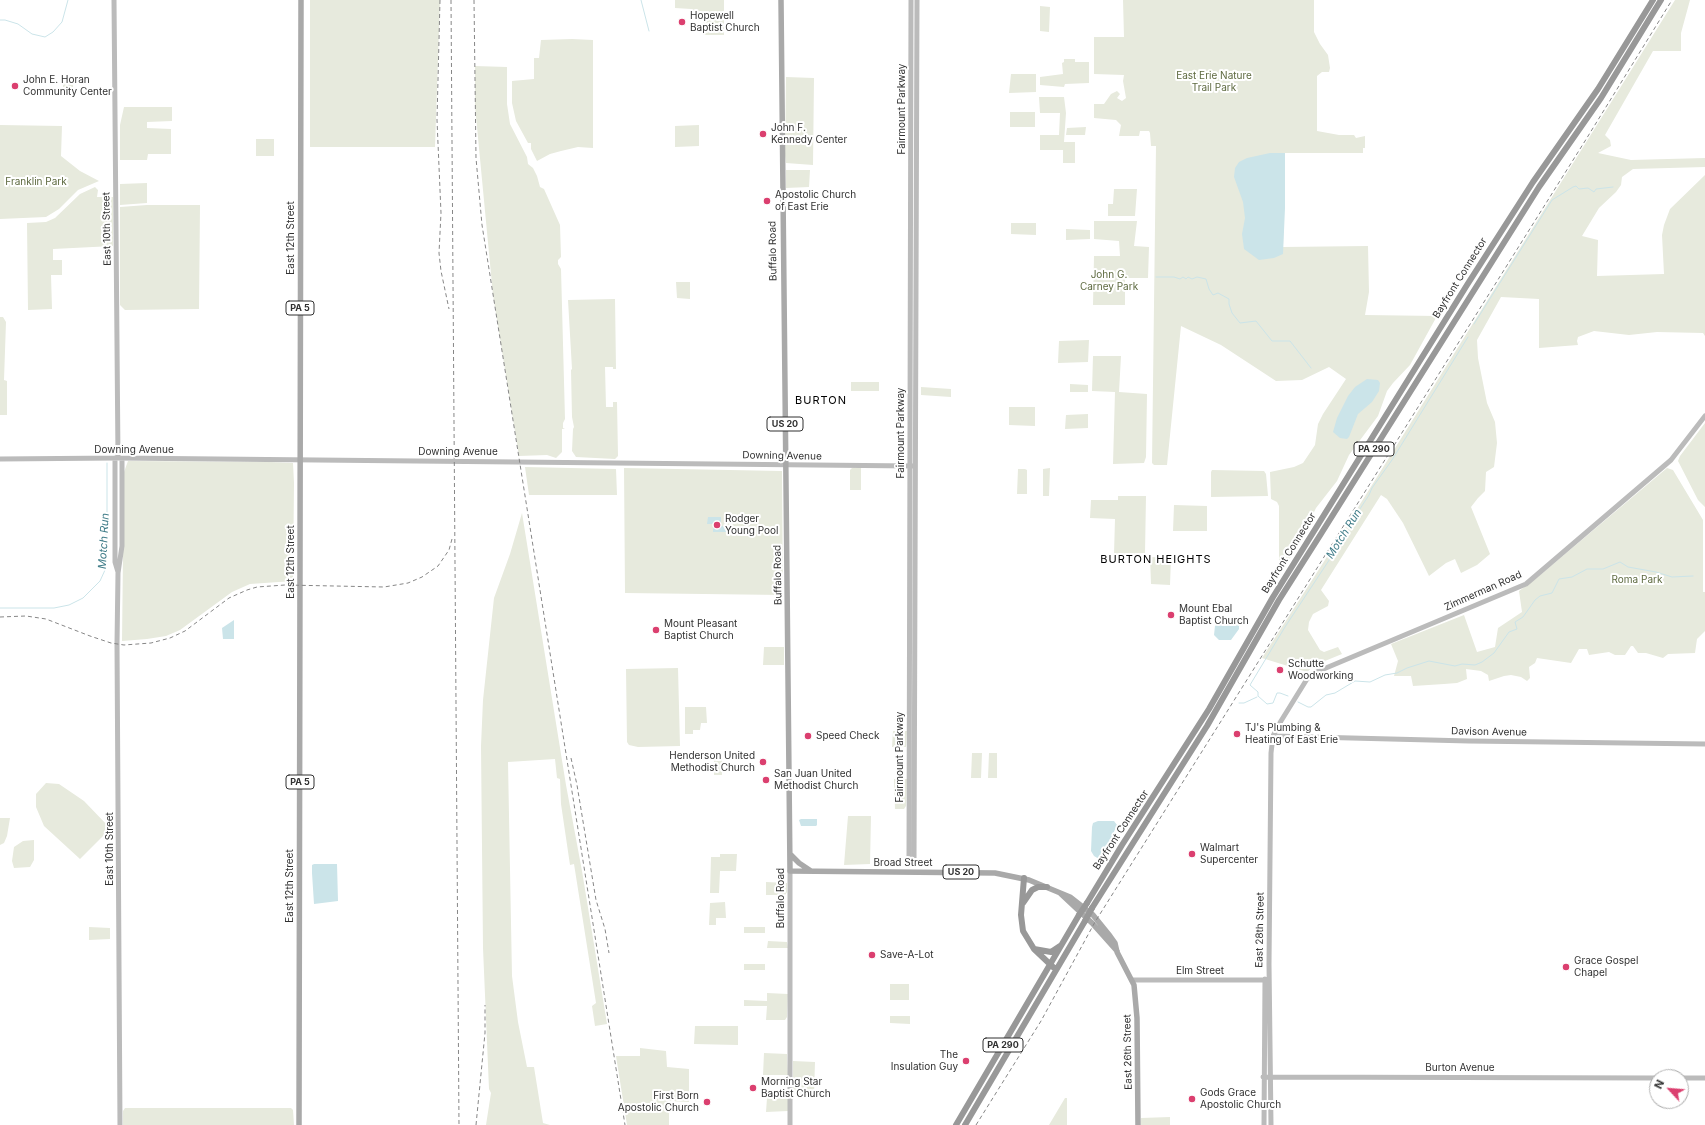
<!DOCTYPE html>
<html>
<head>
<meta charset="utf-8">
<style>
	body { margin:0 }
	#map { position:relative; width:1705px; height:1125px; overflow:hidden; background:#fff; font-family:Inter,sans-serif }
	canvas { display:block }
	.north { position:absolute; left:1649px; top:1069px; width:40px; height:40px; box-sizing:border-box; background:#fff; border:1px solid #adadad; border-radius:50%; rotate:296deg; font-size:11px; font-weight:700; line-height:16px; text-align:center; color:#313131 }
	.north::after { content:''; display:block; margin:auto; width:14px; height:18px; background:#db3f6f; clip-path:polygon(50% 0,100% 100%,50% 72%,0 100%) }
</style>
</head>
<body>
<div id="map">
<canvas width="1705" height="1125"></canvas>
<div class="north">N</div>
</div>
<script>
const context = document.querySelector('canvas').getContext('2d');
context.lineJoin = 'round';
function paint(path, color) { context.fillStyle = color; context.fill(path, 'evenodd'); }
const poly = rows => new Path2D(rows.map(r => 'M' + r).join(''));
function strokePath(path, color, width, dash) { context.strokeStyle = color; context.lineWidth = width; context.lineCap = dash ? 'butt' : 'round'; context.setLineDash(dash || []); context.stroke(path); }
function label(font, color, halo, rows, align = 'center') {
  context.font = font + ' Inter,sans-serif'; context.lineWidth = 4; context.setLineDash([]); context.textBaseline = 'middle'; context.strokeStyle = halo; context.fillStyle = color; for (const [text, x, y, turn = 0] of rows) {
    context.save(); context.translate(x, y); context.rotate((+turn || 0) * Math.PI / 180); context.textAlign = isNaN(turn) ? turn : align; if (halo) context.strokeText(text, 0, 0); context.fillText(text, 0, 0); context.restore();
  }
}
paint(poly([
	[310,0,440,0,435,147,310,147],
	[675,0,724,0,724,35,703,35,703,15,691,15,691,9,675,8],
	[1123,0,1314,0,1314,32,1320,44,1328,55,1330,68,1329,72,1322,72,1317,76,1317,131,1339,135,1354,135,1356,138,1365,136,1365,148,1363,148,1363,153,1285,153,1283,247,1368,246,1369,292,1365,315,1437,316,1410,365,1393,383,1387,391,1378,416,1349,455,1337,481,1316,508,1297,547,1280,574,1279,573,1279,506,1277,502,1271,499,1270,472,1294,467,1303,463,1315,445,1318,424,1323,414,1346,379,1329,367,1302,380,1276,381,1221,345,1181,326,1167,465,1154,465,1152,463,1156,146,1151,146,1150,133,1149,131,1140,131,1139,136,1119,136,1121,125,1116,120,1094,118,1094,104,1104,104,1111,94,1117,91,1120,94,1117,98,1122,101,1126,98,1123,81,1124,75,1094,74,1094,37,1124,37],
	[1675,0,1690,0,1681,33,1681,51,1653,51,1605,135,1610,140,1611,146,1598,153,1631,160,1705,158,1705,167,1633,169,1622,177,1621,185,1616,192,1599,208,1582,236,1598,240,1597,276,1664,274,1662,235,1664,225,1670,209,1705,175,1705,336,1703,333,1657,332,1629,335,1594,331,1578,337,1577,341,1578,345,1539,348,1539,299,1501,297,1477,340,1478,358,1487,403,1495,422,1497,443,1494,467,1486,472,1485,491,1478,498,1471,507,1490,554,1477,565,1461,573,1455,559,1446,563,1429,576,1403,523,1387,499,1381,495,1321,590,1329,601,1328,606,1313,614,1309,622,1308,630,1320,650,1324,652,1338,647,1342,654,1315,665,1307,672,1262,658,1332,549],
	[1040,6,1050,7,1049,32,1040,31],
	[572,39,593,40,593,148,578,147,561,151,550,154,537,161,531,149,531,143,528,143,516,121,512,103,512,81,534,79,534,58,539,58,541,40],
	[1064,59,1075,59,1075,62,1089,62,1089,83,1065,84,1064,87,1040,85,1040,77,1063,74,1062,63,1064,62],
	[475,66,507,67,507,104,510,124,527,157,528,164,533,168,537,176,540,187,544,189,560,225,561,257,558,260,558,264,561,269,565,419,563,423,563,428,565,429,562,429,562,452,556,458,547,455,519,456,493,295,475,106],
	[1011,74,1036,74,1036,92,1009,93],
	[786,77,814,78,813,165,786,163,785,155],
	[73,81,73,92,65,93,63,91,63,83,64,82],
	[1039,97,1064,97,1066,113,1064,142,1075,142,1075,163,1063,163,1063,150,1040,150,1040,135,1059,135,1060,113,1040,113],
	[124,107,172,107,172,121,147,122,147,128,171,129,171,154,148,154,147,160,120,160,120,125],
	[1010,112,1035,112,1035,127,1010,127],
	[0,125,62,126,61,156,80,171,99,181,78,190,59,209,46,217,0,219],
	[699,125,699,146,675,147,675,126],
	[1086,127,1085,135,1066,135,1067,128],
	[256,139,274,139,274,156,256,156],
	[786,170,810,170,809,187,786,188],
	[147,183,147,203,120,205,120,184],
	[95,187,98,190,97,197,113,197,113,246,53,249,53,260,62,260,62,275,51,275,52,309,28,310,27,223,46,222,55,218,80,194],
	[1114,189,1137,189,1135,216,1108,216,1108,204,1113,204],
	[147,205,200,205,199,309,125,310,120,305,120,207],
	[1094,221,1137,221,1134,246,1149,247,1148,278,1125,278,1125,305,1093,305,1094,256,1120,256,1119,241,1094,239],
	[1011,223,1036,223,1036,235,1011,234],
	[1066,229,1090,230,1090,239,1066,240],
	[676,282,690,282,690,299,677,298],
	[615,299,616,369,613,369,613,367,605,367,606,407,613,407,613,402,617,402,618,456,615,459,576,457,572,451,573,429,574,427,572,417,571,370,572,369,568,300],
	[0,317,3,317,6,322,4,380,7,381,7,415,0,415],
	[1089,340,1088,362,1058,363,1059,341],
	[1093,356,1121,356,1119,392,1147,394,1146,457,1144,463,1113,464,1115,392,1092,391],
	[851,382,879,382,879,391,851,391],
	[1070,384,1088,385,1088,392,1070,392],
	[921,387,951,389,951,397,921,395],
	[1009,407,1035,407,1035,426,1009,425],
	[1088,414,1088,428,1065,429,1066,415],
	[1705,423,1705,507,1698,500,1678,461,1680,456],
	[128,461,269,462,293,463,294,483,293,581,250,584,232,592,180,630,166,636,147,639,122,641,124,472],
	[525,467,616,469,617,495,529,495],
	[861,467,861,490,850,490,850,470,852,468],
	[624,468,782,471,783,595,625,593],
	[1050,468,1049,496,1043,496,1043,469],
	[1667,468,1673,470,1703,520,1703,592,1705,592,1705,631,1697,639,1695,653,1668,654,1663,658,1646,653,1638,653,1633,646,1631,646,1625,655,1615,655,1609,652,1589,655,1587,649,1579,649,1571,663,1537,658,1535,663,1529,667,1530,678,1527,681,1521,677,1511,675,1504,676,1489,681,1488,675,1481,671,1466,669,1467,679,1457,683,1444,684,1413,686,1411,676,1394,676,1398,661,1391,644,1464,615,1477,652,1495,647,1498,628,1522,612,1519,591,1539,576],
	[1018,469,1025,469,1027,470,1027,494,1017,494],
	[1212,470,1264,471,1266,474,1268,496,1211,497,1211,472],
	[1118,496,1146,496,1145,553,1114,554,1115,519,1090,518,1091,500,1118,500],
	[1174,505,1207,506,1207,531,1173,531],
	[522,513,566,785,582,871,607,1024,595,1026,592,1006,596,1003,574,864,570,865,561,804,560,779,557,778,555,759,508,762,512,976,518,1022,527,1067,534,1067,543,1123,550,1125,486,1125,491,1093,489,1089,483,948,481,746,483,700,494,598,510,554],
	[1150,557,1171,558,1170,585,1151,584],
	[764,647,784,647,784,665,763,665],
	[678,668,680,746,638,747,629,745,627,742,626,669],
	[685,707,706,707,707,723,701,723,700,730,693,730,693,734,685,734],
	[893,731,907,731,906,747,892,747],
	[714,753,722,753,722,775,714,775],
	[972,753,982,753,981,778,971,778],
	[989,753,997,753,997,778,988,778],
	[894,779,907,779,906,806,904,809,895,809],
	[46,783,59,784,84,801,109,827,106,833,80,859,44,826,36,807,36,794],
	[848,816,871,816,870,864,844,865],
	[0,818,10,818,7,836,4,843,0,845],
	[34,840,34,860,30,867,14,868,12,861,14,847,23,841],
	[720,854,737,854,736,871,720,871,719,893,710,893,711,857,720,857],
	[766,882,787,883,787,892,785,895,766,895],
	[725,902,726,918,716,918,716,925,709,925,710,903],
	[89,927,110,928,110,939,89,940],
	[744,927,765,927,765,933,744,933],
	[768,941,787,942,788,948,767,948],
	[744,964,765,964,765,970,744,970],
	[890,984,909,984,909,1000,890,1000],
	[767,993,788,994,787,1017,785,1020,766,1020,767,1006,744,1006,744,1000,767,1001],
	[890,1016,910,1016,910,1024,890,1023],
	[695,1026,738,1026,738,1045,694,1044],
	[640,1048,666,1051,667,1067,689,1069,689,1102,669,1101,669,1125,627,1125,616,1056,640,1056],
	[764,1053,787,1054,788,1075,763,1075],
	[793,1061,815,1062,814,1094,793,1093],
	[767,1098,788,1098,788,1111,766,1112],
	[1065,1098,1067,1098,1067,1125,1049,1125],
	[125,1108,291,1108,293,1110,294,1125,123,1125,123,1111],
	[1170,1117,1170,1125,1141,1125,1141,1118]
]), '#e7eadd');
paint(poly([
	[1270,153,1285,153,1285,208,1283,254,1274,258,1259,260,1244,249,1242,234,1245,218,1243,202,1234,177,1235,168,1239,162,1247,158],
	[1367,379,1378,380,1380,383,1379,391,1372,402,1358,414,1349,437,1347,439,1340,438,1333,432,1337,418,1348,396,1355,387],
	[708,517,721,517,721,526,728,526,728,532,713,532,713,524,707,524],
	[234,620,234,639,223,639,222,628],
	[1218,623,1236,623,1239,625,1239,629,1231,640,1219,640,1214,635,1215,626],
	[801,819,817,819,817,825,816,826,801,826,799,820],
	[1098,821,1114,821,1117,825,1104,854,1099,859,1094,856,1091,851,1092,827,1093,823],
	[314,864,337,864,338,901,314,904,312,873,312,865]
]), '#cbe4e9');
strokePath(poly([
	[641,0,649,31],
	[0,20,5,20,18,24,32,34,45,37,53,32,62,22,68,0],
	[1156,277,1174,277,1180,279,1183,277,1186,279,1188,277,1192,279,1197,277,1206,279,1209,289,1213,295,1218,293,1229,299,1229,304,1232,313,1240,323,1256,321,1272,341,1290,341,1311,368],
	[1474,324,1552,200,1573,187,1576,186,1579,189,1588,188,1594,192,1596,189,1613,187],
	[0,608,54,608,69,605,83,598,100,581,105,570,105,546,107,525,107,463],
	[1288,696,1280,693,1277,693,1273,703,1267,704,1258,696,1258,692,1250,685,1285,627,1349,530,1356,515,1369,495,1372,488,1392,460,1468,337],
	[1298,702,1308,707,1311,707,1326,695,1335,693,1355,681,1370,682,1385,675,1397,673,1407,668,1429,661,1455,666,1462,664,1475,665,1482,662,1494,653,1509,632,1517,629,1515,622,1523,617,1535,600,1540,596,1552,593,1559,579,1572,577,1587,569,1603,569,1620,562,1628,567,1656,572,1672,577,1693,576],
	[1239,703,1244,703,1257,697]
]), '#cbe4e9', 1);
strokePath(poly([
	[114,0,118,458],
	[911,0,909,856,909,862,912,864,914,862,917,0],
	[115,458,115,562,118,572],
	[0,459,118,458,913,466],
	[1273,736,1469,741,1705,744],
	[790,871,790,1125],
	[1132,980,1268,980],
	[1263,1077,1657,1078],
	[1681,1078,1705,1078],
	[120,1125,117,644,118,573,122,546,122,459],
	[1264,1125,1265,979],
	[1271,1125,1269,964,1271,753,1273,736,1281,721,1307,679,1314,673,1526,584,1671,460,1705,416]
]), '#bbb', 5);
strokePath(poly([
	[781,0,790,871,995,873,1029,880,1070,897,1093,915,1110,936,1115,943,1117,952,1134,985,1137,1018,1138,1125],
	[790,854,799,863,811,871],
	[1060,893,1092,923,1117,951],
	[299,1125,301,0]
]), '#a9a9a9', 5.5);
strokePath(poly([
	[1024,878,1021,915,1023,931,1034,949,1053,967],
	[1023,903,1032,890,1038,887,1047,887],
	[1087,903,1122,845,1209,709,1273,597,1467,285,1533,182,1598,89,1653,0],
	[1092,908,1207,726,1279,600,1319,537,1539,187,1601,98,1661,0],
	[1034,949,1051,952,1060,946],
	[956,1125,1079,915],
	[965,1125,1085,921]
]), '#989898', 6);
strokePath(poly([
	[440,0,437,120,441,213,439,253,441,271,449,309],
	[451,0,459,1125],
	[474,0,476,158,482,225,625,1125],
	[0,617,26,616,46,619,90,636,111,643,124,645,151,643,170,638,185,631,229,598,247,590,257,587,285,585,384,587,408,583,422,577,438,566,449,550,452,539],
	[571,758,577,785,596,900,605,929,609,953],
	[476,1125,485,1033,485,1005],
	[976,1125,1041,1021,1095,922,1585,141,1672,0]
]), '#868686', 1, [4, 3]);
strokePath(poly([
	[1079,915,1087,903],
	[1085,921,1092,908]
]), '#989898', 6);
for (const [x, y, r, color] of [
	[682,22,4,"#db3f6f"],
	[15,86,4,"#db3f6f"],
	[763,134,4,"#db3f6f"],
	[767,201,4,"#db3f6f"],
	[717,525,4,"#db3f6f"],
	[1171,615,4,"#db3f6f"],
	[656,630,4,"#db3f6f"],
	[1280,670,4,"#db3f6f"],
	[1237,734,4,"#db3f6f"],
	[808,736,4,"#db3f6f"],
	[763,762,4,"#db3f6f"],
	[766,780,4,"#db3f6f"],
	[1192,854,4,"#db3f6f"],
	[872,955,4,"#db3f6f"],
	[1566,967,4,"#db3f6f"],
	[966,1061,4,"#db3f6f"],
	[753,1088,4,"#db3f6f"],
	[1192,1099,4,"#db3f6f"],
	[707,1102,4,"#db3f6f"]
]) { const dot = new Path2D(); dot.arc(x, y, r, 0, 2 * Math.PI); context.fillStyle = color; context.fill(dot); strokePath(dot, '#fff', 1.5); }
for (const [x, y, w] of [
	[300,308,28],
	[785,424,36],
	[1374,449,40],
	[300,782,28],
	[961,872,36],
	[1003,1045,40]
]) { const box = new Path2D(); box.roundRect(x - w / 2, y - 7, w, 14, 3); context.fillStyle = '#fff'; context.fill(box); strokePath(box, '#313131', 1); }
label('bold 9px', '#313131', null, [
	["PA 5",300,308],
	["US 20",785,424],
	["PA 290",1374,449],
	["PA 5",300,782],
	["US 20",961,872],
	["PA 290",1003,1045]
]);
label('10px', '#313131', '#fff', [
	["Hopewell",690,16],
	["Baptist Church",690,28],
	["John E. Horan",23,80],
	["Community Center",23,92],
	["John F.",771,128],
	["Kennedy Center",771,140],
	["Apostolic Church",775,195],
	["of East Erie",775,207],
	["Rodger",725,519],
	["Young Pool",725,531],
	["Mount Ebal",1179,609],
	["Baptist Church",1179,621],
	["Mount Pleasant",664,624],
	["Baptist Church",664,636],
	["Schutte",1288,664],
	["Woodworking",1288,676],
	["TJ's Plumbing &",1245,728],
	["Heating of East Erie",1245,740],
	["Speed Check",816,736],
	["Henderson United",755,756,"right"],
	["Methodist Church",755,768,"right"],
	["San Juan United",774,774],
	["Methodist Church",774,786],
	["Walmart",1200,848],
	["Supercenter",1200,860],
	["Save-A-Lot",880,955],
	["Grace Gospel",1574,961],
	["Chapel",1574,973],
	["The",958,1055,"right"],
	["Insulation Guy",958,1067,"right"],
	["Morning Star",761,1082],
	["Baptist Church",761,1094],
	["Gods Grace",1200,1093],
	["Apostolic Church",1200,1105],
	["First Born",699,1096,"right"],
	["Apostolic Church",699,1108,"right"]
], 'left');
label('10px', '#5e6a40', '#fff', [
	["East Erie Nature",1214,76],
	["Trail Park",1214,88],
	["Franklin Park",36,182],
	["John G.",1109,275],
	["Carney Park",1109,287],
	["Roma Park",1637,580]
]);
label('10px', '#313131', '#fff', [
	["Fairmount Parkway",902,109,-90],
	["East 10th Street",107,229,-91],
	["East 12th Street",291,238,-90],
	["Buffalo Road",773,251,-91],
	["Bayfront Connector",1460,278,-58],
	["Fairmount Parkway",901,433,-90],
	["Downing Avenue",134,450],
	["Downing Avenue",458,452],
	["Downing Avenue",782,456,1],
	["Bayfront Connector",1289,553,-58],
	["East 12th Street",291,562,-90],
	["Buffalo Road",778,575,-91],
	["Zimmerman Road",1483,591,-24],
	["Davison Avenue",1489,732,1],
	["Fairmount Parkway",900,757,-90],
	["Bayfront Connector",1121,830,-57],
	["East 10th Street",110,849,-90],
	["Broad Street",903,863],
	["East 12th Street",290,886,-90],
	["Buffalo Road",781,898,-90],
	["East 28th Street",1260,930,-89],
	["Elm Street",1200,971],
	["East 26th Street",1128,1052,-91],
	["Burton Avenue",1460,1068]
]);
context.letterSpacing = '1px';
label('11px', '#000', '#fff', [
	["BURTON",821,401],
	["BURTON HEIGHTS",1156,560]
]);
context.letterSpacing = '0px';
label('italic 11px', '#407d89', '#fff', [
	["Motch Run",1344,534,-58],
	["Motch Run",104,541,-87]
]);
</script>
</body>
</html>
